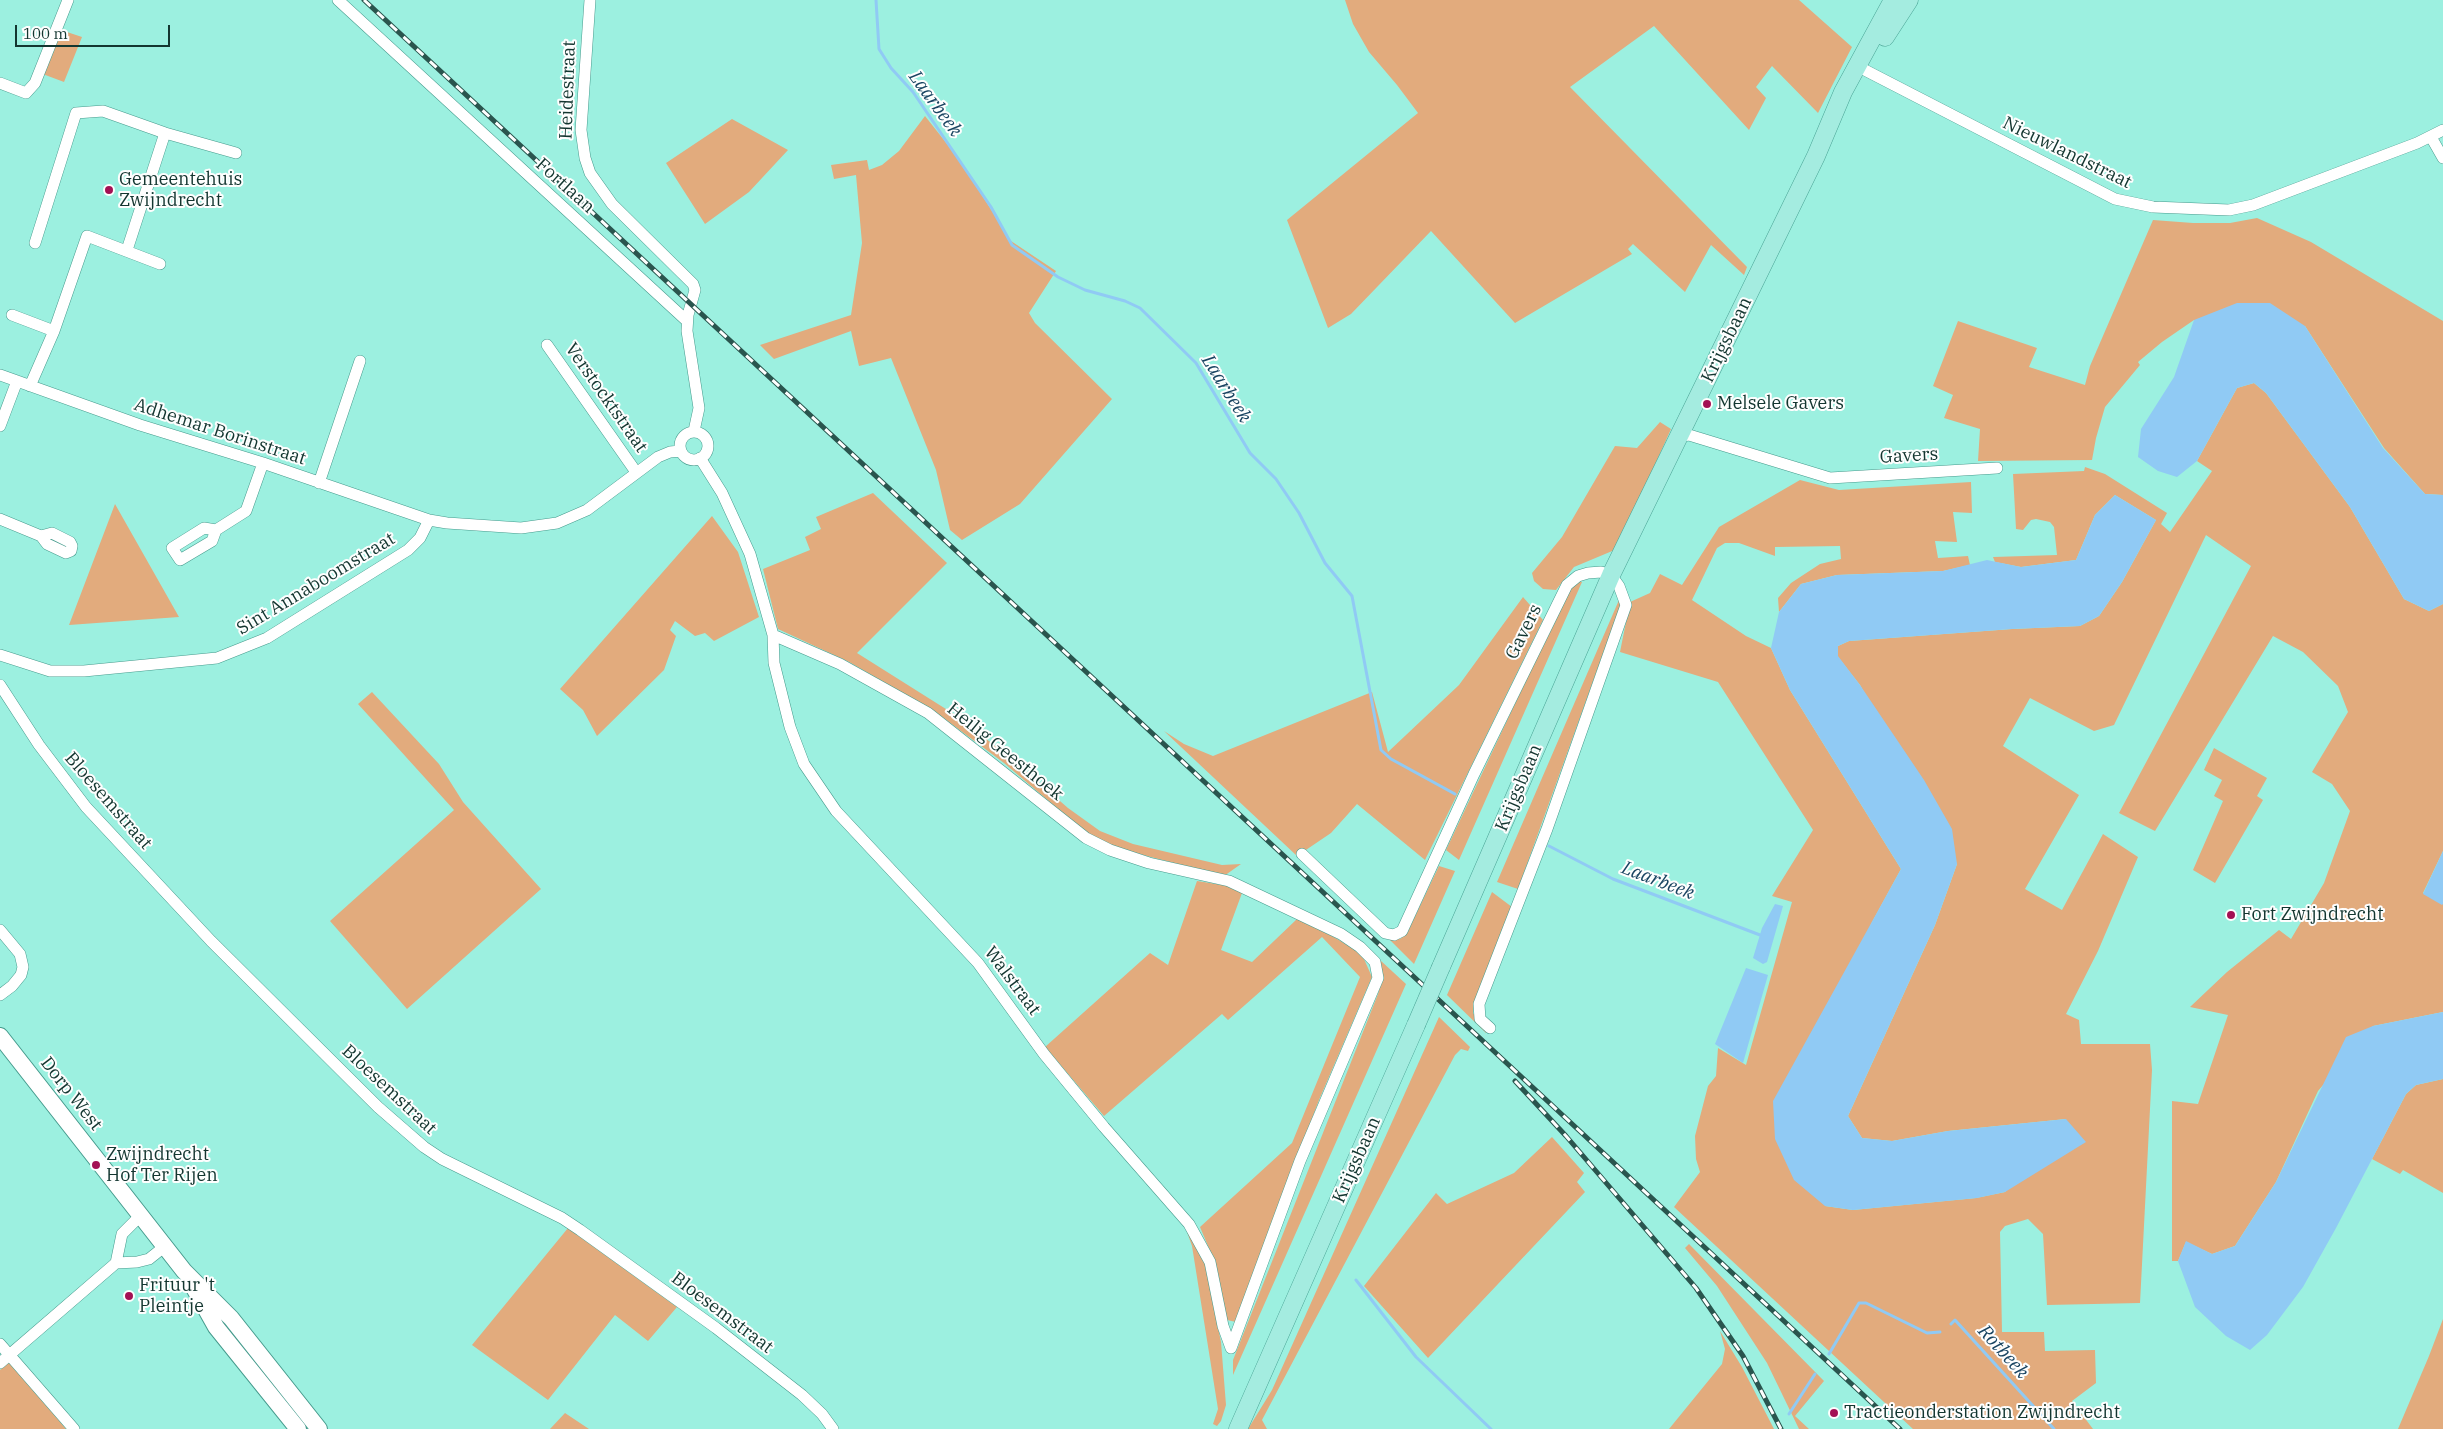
<!DOCTYPE html>
<html>
<head>
<meta charset="utf-8">
<style>
	body { margin:0 }
	#map { position:relative; width:2443px; height:1429px; overflow:hidden; background:#9cf0e0; font-family:"IBM Plex Serif",serif }
	canvas { display:block }
	.scale { position:absolute; left:15px; top:25px; width:155px; height:22px; box-sizing:border-box; border:2px solid #133630; border-top:0; padding-left:6px; font-size:15px; line-height:18px; white-space:nowrap; color:#133630; -webkit-text-stroke:4px #fefefe; paint-order:stroke }
</style>
</head>
<body>
<div id="map">
<canvas width="2443" height="1429"></canvas>
<div class="scale">100 m</div>
</div>
<script>
const context = document.querySelector('canvas').getContext('2d');
context.lineJoin = 'round';
function paint(path, color) { context.fillStyle = color; context.fill(path, 'evenodd'); }
const poly = rows => new Path2D(rows.map(r => 'M' + r).join(''));
function strokePath(path, color, width, dash) { context.strokeStyle = color; context.lineWidth = width; context.lineCap = dash ? 'butt' : 'round'; context.setLineDash(dash || []); context.stroke(path); }
function label(font, color, halo, rows, align = 'center') {
  context.font = font + ' "IBM Plex Serif",serif'; context.lineWidth = 4; context.setLineDash([]); context.textBaseline = 'middle'; context.strokeStyle = halo; context.fillStyle = color; for (const [text, x, y, turn = 0] of rows) {
    context.save(); context.translate(x, y); context.rotate((+turn || 0) * Math.PI / 180); context.textAlign = isNaN(turn) ? turn : align; if (halo) context.strokeText(text, 0, 0); context.fillText(text, 0, 0); context.restore();
  }
}
paint(poly([
	[1345,0,1799,0,1852,47,1818,113,1772,66,1756,87,1766,98,1749,130,1654,26,1570,87,1747,267,1744,275,1711,245,1685,292,1633,244,1628,249,1632,254,1515,323,1431,231,1351,314,1328,328,1287,220,1418,113,1397,85,1369,52,1353,24],
	[58,29,82,37,64,82,40,73],
	[925,116,959,159,1011,241,1056,271,1029,313,1035,323,1112,399,1020,504,962,540,950,530,936,470,891,358,859,366,851,331,774,359,760,345,851,315,862,243,856,175,834,179,831,165,867,160,869,170,882,165,899,151],
	[732,119,788,150,749,192,705,224,666,163],
	[2257,218,2311,242,2443,321,2443,495,2425,494,2384,448,2305,326,2194,320,2162,342,2138,362,2140,365,2105,407,2096,438,2092,460,1978,461,1980,429,1944,418,1953,395,1933,386,1958,321,2037,348,2029,367,2085,385,2090,366,2153,220,2193,223,2230,223],
	[2254,383,2266,393,2350,507,2404,599,2429,611,2443,604,2443,851,2423,893,2443,904,2443,1012,2373,1026,2318,1091,2276,1182,2235,1246,2212,1254,2186,1242,2178,1261,2172,1261,2172,1101,2198,1104,2228,1015,2190,1007,2227,972,2279,930,2291,939,2324,883,2350,811,2332,784,2312,772,2348,712,2338,686,2303,652,2273,636,2155,831,2119,813,2251,566,2206,535,2114,725,2094,731,2030,698,2003,746,2079,795,2025,889,2062,910,2103,834,2138,857,2098,951,2066,1014,2079,1020,2081,1044,2150,1044,2152,1070,2140,1303,2047,1305,2043,1234,2028,1219,2005,1226,2000,1232,2002,1332,2044,1332,2045,1351,2095,1350,2096,1383,2072,1401,2093,1429,1913,1429,1674,1207,1700,1172,1696,1159,1695,1136,1708,1086,1716,1076,1718,1048,1746,1065,1792,902,1772,896,1813,830,1718,682,1620,652,1630,602,1650,593,1660,574,1682,585,1719,527,1800,480,1839,490,1971,482,1972,513,1953,512,1957,542,1935,541,1938,558,1968,556,1970,565,1943,571,1837,575,1801,584,1779,612,1778,598,1791,583,1820,564,1841,559,1840,546,1775,547,1775,556,1739,543,1725,543,1717,548,1692,600,1746,636,1771,648,1790,690,1901,869,1871,924,1825,1206,1853,1210,1976,1198,2005,1192,2066,1119,1948,1131,1892,1141,1862,1138,1848,1116,1935,925,1957,864,1860,685,1837,656,1838,646,1849,641,2012,629,2080,626,2099,616,2122,582,2156,520,2115,495,2095,515,2076,560,2021,567,1995,562,1993,557,2057,555,2054,527,2050,522,2036,519,2031,520,2023,530,2016,529,2013,474,2084,471,2085,467,2105,474,2167,513,2161,524,2170,532,2212,471,2197,461,2237,388],
	[1660,422,1671,429,1617,549,1574,567,1556,590,1543,589,1534,581,1532,573,1562,537,1615,446,1637,448],
	[873,493,947,563,857,653,957,716,1008,756,1068,808,1100,831,1133,844,1222,865,1241,864,1224,876,1120,849,1100,839,1085,832,1004,763,934,711,849,662,778,629,763,569,810,550,805,537,821,529,816,517],
	[115,504,179,617,69,625],
	[712,516,738,552,759,617,714,641,705,633,695,636,675,621,670,630,676,636,664,670,597,736,583,710,560,689],
	[1579,581,1582,582,1459,860,1446,850,1561,606,1570,589],
	[1523,597,1543,620,1425,860,1357,804,1331,833,1297,856,1164,731,1184,744,1213,756,1372,692,1388,752,1459,685],
	[1619,600,1621,604,1518,889,1497,882],
	[372,692,439,764,463,802,541,889,407,1009,330,921,454,810,358,704],
	[2214,748,2267,778,2257,796,2263,800,2215,883,2193,870,2223,801,2214,796,2222,780,2204,770],
	[1439,866,1455,871,1414,964,1389,939,1400,939,1407,933],
	[1197,881,1229,886,1242,893,1221,950,1252,962,1297,919,1327,933,1354,949,1364,959,1372,977,1319,1100,1236,1322,1227,1320,1213,1258,1200,1227,1292,1143,1360,977,1322,937,1228,1020,1222,1014,1104,1116,1045,1047,1150,953,1168,965],
	[1492,892,1512,907,1474,1003,1473,1013,1478,1020,1489,1028,1486,1033,1447,995],
	[1380,960,1406,984,1233,1375,1233,1360,1378,994,1382,979],
	[1439,1017,1470,1047,1468,1051,1461,1049,1455,1055,1262,1420,1267,1429,1248,1429,1272,1390],
	[2443,1079,2443,1193,2403,1170,2400,1174,2372,1159,2406,1094,2416,1085],
	[1552,1137,1584,1173,1577,1182,1585,1192,1428,1358,1364,1286,1436,1193,1447,1204,1514,1173],
	[568,1228,677,1307,648,1341,615,1315,548,1400,472,1345],
	[1187,1232,1192,1235,1204,1258,1221,1342,1226,1405,1221,1421,1217,1426,1213,1424,1218,1409,1192,1246],
	[1689,1244,1824,1381,1795,1416,1809,1429,1799,1429,1767,1363,1717,1286,1685,1248],
	[2443,1319,2443,1429,2398,1429,2429,1356],
	[1720,1331,1742,1367,1774,1429,1669,1429,1722,1364,1725,1349],
	[10,1361,66,1429,0,1429,0,1370],
	[565,1413,589,1429,550,1429]
]), '#e2ab7d');
paint(poly([
	[2237,303,2270,303,2305,326,2383,448,2425,494,2443,495,2443,604,2429,611,2404,599,2350,507,2266,393,2254,383,2237,388,2197,461,2177,477,2158,471,2138,457,2141,429,2174,377,2194,320],
	[2115,495,2156,520,2122,582,2099,616,2080,626,2012,629,1849,641,1838,646,1838,656,1860,685,1924,780,1952,829,1957,864,1935,925,1848,1116,1862,1138,1892,1141,1948,1131,2066,1119,2086,1142,2005,1192,1977,1198,1853,1210,1825,1206,1794,1180,1775,1139,1773,1101,1901,869,1790,690,1771,648,1779,612,1801,584,1837,575,1943,571,1987,560,2021,567,2076,560,2095,515],
	[2443,851,2443,904,2442,905,2423,894],
	[1775,904,1783,906,1767,962,1763,964,1753,958,1762,928],
	[1746,968,1768,975,1743,1063,1715,1044],
	[2443,1012,2443,1079,2416,1085,2406,1094,2336,1228,2303,1287,2267,1335,2250,1350,2226,1336,2195,1307,2178,1261,2186,1241,2212,1254,2235,1246,2276,1182,2346,1037,2373,1026]
]), '#90caf4');
strokePath(poly([
	[876,0,879,49,891,68,913,92,991,207,1012,245,1058,277,1085,290,1125,301,1140,308,1196,363,1250,453,1276,479,1299,513,1325,563,1352,596,1381,750,1391,759,1455,794],
	[1549,846,1613,879,1760,935],
	[1356,1280,1416,1357,1491,1429],
	[1951,1324,1955,1320,2054,1429],
	[1829,1354,1859,1303,1866,1303,1927,1333,1940,1332],
	[1789,1414,1815,1374]
]), '#90caf4', 3);
const minor = poly([
	[338,0,687,321],
	[590,0,581,130,585,158,590,173,612,204,693,284,695,290,688,315,687,331,699,408,694,431],
	[1857,66,2115,199,2153,207,2229,210,2253,205,2417,143,2443,130],
	[0,83,26,93,35,83,68,0],
	[2431,137,2443,158],
	[35,243,76,113,103,111,165,133,236,153],
	[127,250,165,133],
	[12,315,54,331],
	[547,345,636,472],
	[0,375,140,425,263,463,429,520,447,523,521,528,557,523,587,510,658,457,670,452,680,451],
	[30,386,54,331,87,236,160,264],
	[0,426,17,381],
	'680 446a14 14 0 1 1 28 0a14 14 0 1 1-28 0Z',
	[1680,437,1689,435,1830,478,1997,468],
	[700,458,722,493,750,554,773,635,774,663,790,727,804,764,836,811,978,963,1044,1054,1104,1127,1189,1224,1210,1262,1223,1326,1231,1348],
	[319,483,360,361],
	[0,519,41,536,47,544,66,553,71,551,72,546,70,542,52,533,41,536],
	[216,530,212,541,180,560,172,548,204,528,216,530,246,511,263,463],
	[773,635,840,664,928,713,1086,838,1110,850,1149,863,1229,881,1341,934,1360,947,1375,962,1378,978,1300,1161,1231,1348],
	[0,655,50,671,84,671,217,658,267,638,408,550,420,538,429,520],
	[0,685,39,745,86,807,211,941,378,1107,424,1147,442,1159,562,1218,580,1230,716,1328,802,1395,822,1414,833,1429],
	[1302,854,1385,933,1394,935,1402,931,1474,774,1567,585,1578,576,1588,573,1601,572,1611,575,1619,586,1626,605,1547,829,1479,1004,1480,1019,1490,1028],
	[0,930,20,954,23,967,21,975,12,986,0,995],
	[116,1263,137,1262,149,1259,164,1247],
	[0,1344,74,1429],
	[0,1363,116,1263,122,1234,140,1216]
]);
const secondary = poly([
	[0,1036,184,1271,231,1318,319,1429],
	[193,1286,216,1327,298,1429]
]);
const primary = poly([
	[1885,37,1909,0],
	[1441,967,1611,575,1816,156,1843,92,1893,0],
	[1238,1429,1416,1025]
]);
strokePath(minor, '#469b8d', 12);
strokePath(secondary, '#469b8d', 18);
strokePath(primary, '#4aa495', 19);
strokePath(minor, '#fff', 11);
strokePath(secondary, '#fff', 16);
strokePath(primary, '#a4ece0', 18);
const rail = poly([
	[364,0,1900,1429],
	[1515,1081,1566,1136,1696,1288,1743,1356,1781,1429]
]);
strokePath(rail, '#2a554e', 5);
strokePath(rail, '#fefefe', 3, [9]);
const primaryBridge = poly([
	[1416,1025,1441,967]
]);
strokePath(primaryBridge, '#4aa495', 19, []);
strokePath(primaryBridge, '#a4ece0', 18);
for (const [x, y, r, color] of [
	[109,190,5,"#a31154"],
	[1707,404,5,"#a31154"],
	[2231,915,5,"#a31154"],
	[96,1165,5,"#a31154"],
	[129,1296,5,"#a31154"],
	[1834,1413,5,"#a31154"]
]) { const dot = new Path2D(); dot.arc(x, y, r, 0, 2 * Math.PI); context.fillStyle = color; context.fill(dot); strokePath(dot, '#fefefe', 2); }
label('18px', '#133630', '#fefefe', [
	["Heidestraat",568,90,-88],
	["Nieuwlandstraat",2067,153,26],
	["Fortlaan",565,186,42],
	["Krijgsbaan",1727,340,-64],
	["Verstocktstraat",606,398,55],
	["Adhemar Borinstraat",220,432,18],
	["Gavers",1909,456,-3],
	["Sint Annaboomstraat",316,584,-31],
	["Gavers",1524,632,-64],
	["Heilig Geesthoek",1005,752,39],
	["Krijgsbaan",1519,788,-67],
	["Bloesemstraat",108,801,49],
	["Walstraat",1012,981,53],
	["Bloesemstraat",389,1090,43],
	["Dorp West",71,1094,52],
	["Krijgsbaan",1357,1160,-66],
	["Bloesemstraat",722,1313,37]
]);
label('18px', '#133630', '#fefefe', [
	["Gemeentehuis",119,180],
	["Zwijndrecht",119,201],
	["Melsele Gavers",1717,404],
	["Fort Zwijndrecht",2241,915],
	["Zwijndrecht",106,1155],
	["Hof Ter Rijen",106,1176],
	["Frituur 't",139,1286],
	["Pleintje",139,1307],
	["Tractieonderstation Zwijndrecht",1844,1413]
], 'left');
label('italic 19px', '#1a4562', '#fefefe', [
	["Laarbeek",935,104,54],
	["Laarbeek",1226,389,58],
	["Laarbeek",1658,881,21],
	["Rotbeek",2003,1352,48]
]);
</script>
</body>
</html>
